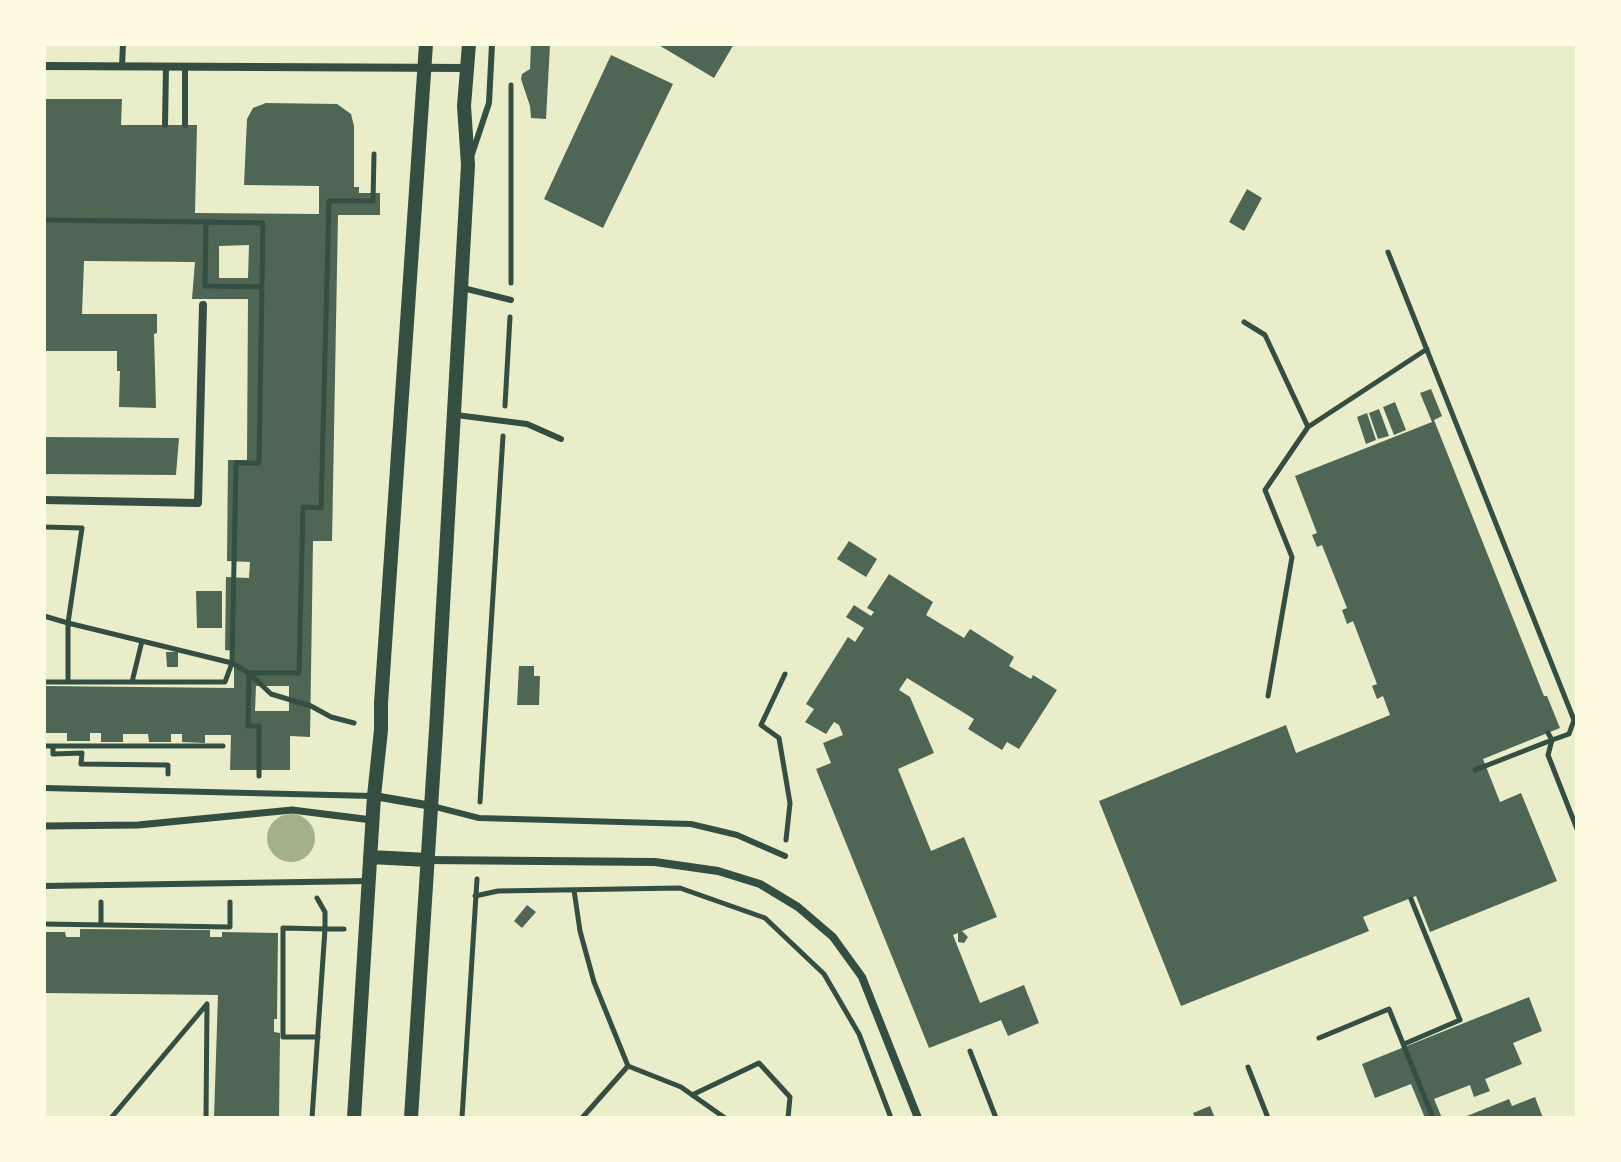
<!DOCTYPE html>
<html>
<head>
<meta charset="utf-8">
<style>
	body { margin:0 }
	#map { position:relative; width:1621px; height:1162px; overflow:hidden; background:#e9edc9; font-family:Jost,sans-serif }
	canvas { display:block }
	.frame { position:absolute; inset:0; border:46px solid #fefae0; pointer-events:none }
</style>
</head>
<body>
<div id="map">
<canvas width="1621" height="1162"></canvas>
<div class="frame"></div>
</div>
<script>
const context = document.querySelector('canvas').getContext('2d');
context.lineJoin = 'round';
function paint(path, color) { context.fillStyle = color; context.fill(path, 'evenodd'); }
const poly = rows => new Path2D(rows.map(r => 'M' + r).join(''));
function strokePath(path, color, width, dash) { context.strokeStyle = color; context.lineWidth = width; context.lineCap = dash ? 'butt' : 'round'; context.setLineDash(dash || []); context.stroke(path); }
paint(poly([
	'267 838a24 24 0 1 1 48 0a24 24 0 1 1-48 0Z'
]), '#a3b18a');
paint(poly([
	[531,44,550,45,546,119,531,118,530,106,521,79,522,74,530,69],
	[657,44,734,44,714,78],
	[611,55,673,84,603,228,544,199],
	[44,99,122,99,121,125,197,125,195,213,319,214,319,186,244,185,247,119,253,108,266,103,337,104,351,114,354,126,354,187,359,187,359,193,380,193,380,215,338,215,332,541,313,541,310,737,290,736,290,770,230,770,231,735,205,735,205,743,182,742,182,734,171,734,171,742,149,742,148,734,123,734,123,742,101,742,101,733,90,733,90,741,67,741,67,733,44,733,44,686,234,688,234,651,225,650,226,577,249,578,250,562,227,561,228,460,247,460,248,299,192,299,195,262,84,261,82,314,157,314,157,333,154,334,156,408,119,407,120,371,117,371,117,351,45,351],
	[249,245,248,278,219,278,219,246],
	[256,686,289,686,289,711,255,711],
	[1247,189,1262,198,1244,231,1229,222],
	[1431,389,1442,416,1434,420,1544,696,1547,696,1560,728,1483,759,1500,802,1521,793,1557,881,1430,932,1416,896,1363,917,1369,931,1181,1006,1099,801,1286,725,1296,753,1390,715,1383,696,1377,699,1372,686,1377,684,1353,621,1347,624,1342,610,1347,608,1322,545,1317,547,1312,535,1317,533,1295,476,1432,422,1420,393],
	[1395,402,1406,430,1394,435,1383,407],
	[1379,409,1389,436,1378,439,1369,413],
	[1367,413,1376,440,1366,444,1357,417],
	[44,437,179,438,176,475,44,474],
	[849,541,877,559,866,577,837,559],
	[889,574,933,602,926,615,964,638,970,629,1014,657,1009,666,1031,679,1033,675,1057,690,1019,749,1007,742,1002,750,968,729,974,719,907,678,899,690,910,697,934,753,898,769,931,851,964,837,997,917,962,931,968,937,964,943,958,942,958,933,953,935,980,1003,1024,985,1039,1023,1008,1036,1001,1020,929,1048,816,769,831,763,823,743,843,735,839,725,834,722,826,734,805,722,814,709,806,704,848,637,855,642,864,628,846,617,854,605,871,616,874,612,867,608],
	[196,591,222,591,222,628,197,628],
	[166,652,178,652,178,667,167,667],
	[519,666,534,666,534,676,540,676,539,705,517,705],
	[527,905,536,912,522,928,514,921],
	[80,929,210,930,210,937,222,937,222,932,278,933,277,1019,274,1019,274,1032,280,1033,280,1037,279,1118,214,1118,218,995,44,993,44,932,65,932,66,937,80,937],
	[1529,997,1542,1031,1513,1043,1522,1064,1485,1079,1490,1091,1474,1097,1470,1085,1434,1099,1442,1118,1425,1118,1411,1084,1375,1098,1362,1064],
	[1535,1097,1543,1118,1462,1118,1509,1099,1512,1106],
	[1210,1106,1215,1118,1195,1118,1193,1113]
]), '#4f6655');
strokePath(poly([
	[511,85,511,283],
	[44,220,206,222],
	[1388,252,1574,720,1569,734,1552,740,1548,755,1577,829],
	[262,287,205,286,206,222,263,223,259,463,236,463,232,663,225,682,68,682,68,623,232,663,249,673,271,694,311,706,331,717,354,723],
	[1244,322,1265,335,1308,427],
	[505,406,510,317],
	[44,527,82,528,68,623,44,616],
	[785,674,761,725,779,738,790,803,786,840],
	[44,682,68,682],
	[132,682,142,641],
	[1268,696,1292,557,1265,490,1308,427,1427,349],
	[44,746,223,746],
	[53,746,53,754,82,753,81,764,168,765,168,774],
	[1475,770,1552,740,1548,733],
	[259,776,259,726,248,726,249,673,299,673,303,507,321,508,329,201,373,201,374,154],
	[480,802,503,436],
	[574,890,580,931,594,982,628,1066,681,1087,725,1118],
	[475,896,498,891,680,888,765,918,824,974,859,1034,891,1118],
	[44,924,230,927,230,902],
	[101,925,101,902],
	[283,1037,283,928,325,929,325,912,317,898],
	[283,1037,318,1037],
	[1319,1038,1389,1009,1433,1118],
	[1404,1044,1460,1020,1411,899],
	[970,1051,996,1118],
	[1248,1067,1268,1118],
	[692,1095,759,1063,790,1097,788,1118],
	[111,1118,207,1004,206,1118],
	[312,1118,325,929,344,929],
	[462,1118,477,879],
	[582,1118,628,1066]
]), '#344e41', 5);
strokePath(poly([
	[122,66,123,44],
	[165,125,166,66],
	[185,125,185,66],
	[472,154,489,103,492,44],
	[463,288,511,300],
	[456,415,527,424,561,439],
	[44,788,372,796],
	[432,806,479,818,691,824,737,835,785,856],
	[44,886,368,881]
]), '#344e41', 6);
strokePath(poly([
	[44,826,138,825,292,810,372,820]
]), '#344e41', 7);
strokePath(poly([
	[44,66,467,68],
	[44,500,198,503,203,305],
	[374,796,432,806],
	[428,860,655,862,718,871,760,884,798,907,833,937,862,977,918,1118]
]), '#344e41', 8);
strokePath(poly([
	[370,857,428,860],
	[354,1118,374,796,381,730,381,703,426,44],
	[411,1118,436,730,468,165,464,106,469,44]
]), '#344e41', 14);
</script>
</body>
</html>
